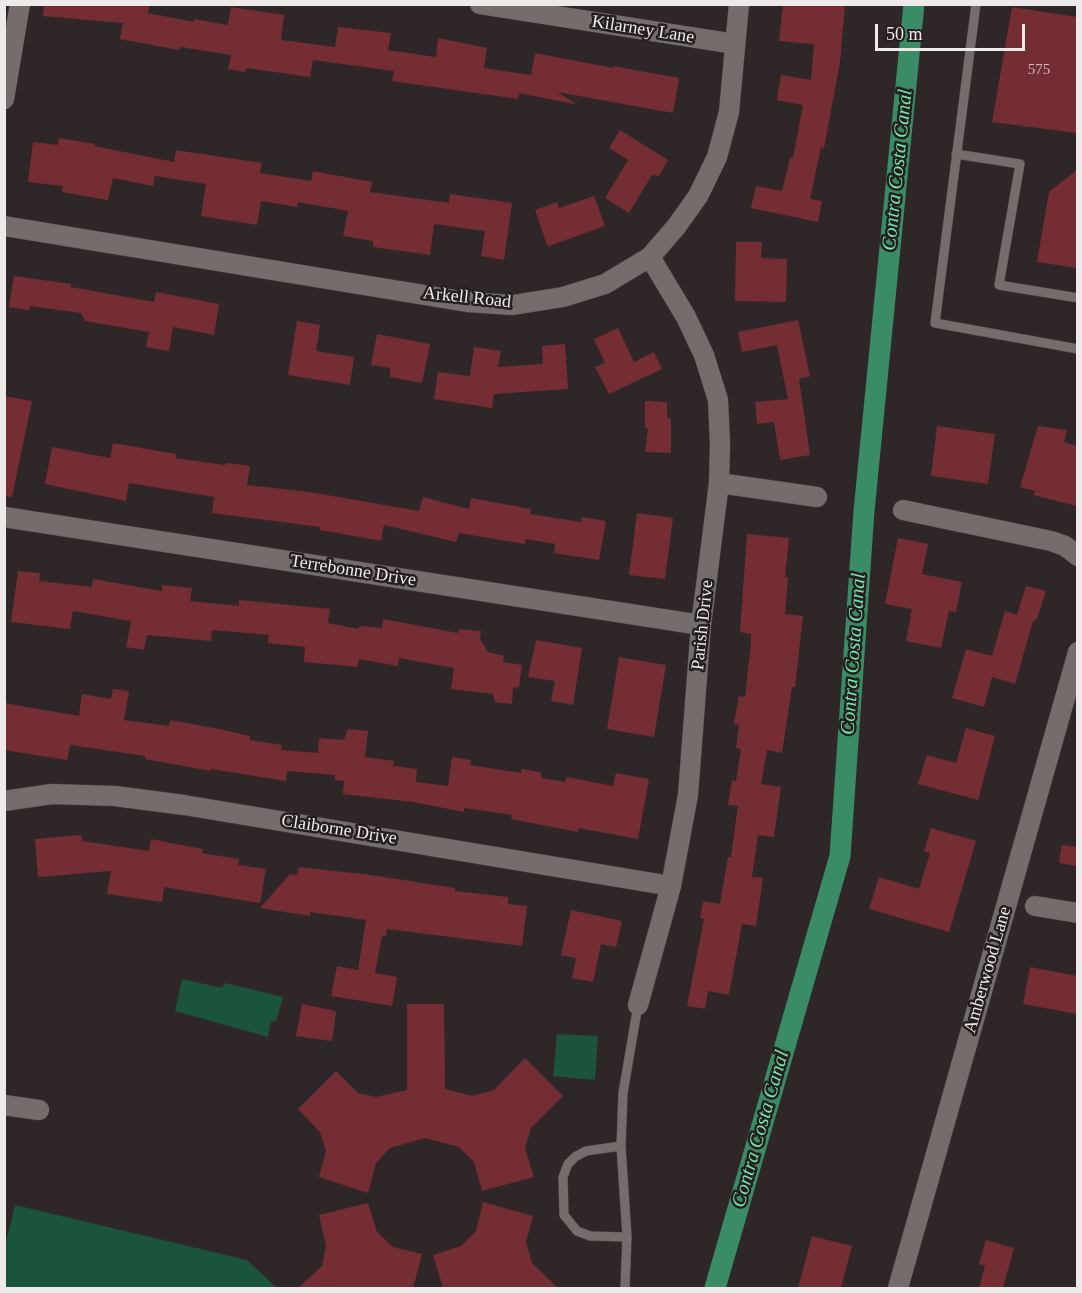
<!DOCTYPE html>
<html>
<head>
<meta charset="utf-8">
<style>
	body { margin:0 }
	#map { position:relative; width:1082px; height:1293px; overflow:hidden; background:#2f2727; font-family:"Times New Roman",serif }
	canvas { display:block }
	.frame { position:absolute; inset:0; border:6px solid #efeaea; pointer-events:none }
	.scale { position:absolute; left:875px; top:24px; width:150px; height:27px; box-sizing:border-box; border:3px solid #efeaea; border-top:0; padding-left:8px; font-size:18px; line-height:21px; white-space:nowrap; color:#efeaea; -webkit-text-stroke:4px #251e1e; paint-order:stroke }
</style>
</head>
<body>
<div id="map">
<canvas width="1082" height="1293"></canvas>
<div class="frame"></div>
<div class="scale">50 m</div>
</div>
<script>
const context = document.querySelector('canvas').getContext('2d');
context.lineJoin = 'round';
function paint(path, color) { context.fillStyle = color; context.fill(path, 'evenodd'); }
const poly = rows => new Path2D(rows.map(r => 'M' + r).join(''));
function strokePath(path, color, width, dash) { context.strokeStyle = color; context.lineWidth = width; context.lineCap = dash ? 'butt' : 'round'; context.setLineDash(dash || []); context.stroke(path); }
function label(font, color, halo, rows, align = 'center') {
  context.font = font + ' "Times New Roman",serif'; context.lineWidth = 5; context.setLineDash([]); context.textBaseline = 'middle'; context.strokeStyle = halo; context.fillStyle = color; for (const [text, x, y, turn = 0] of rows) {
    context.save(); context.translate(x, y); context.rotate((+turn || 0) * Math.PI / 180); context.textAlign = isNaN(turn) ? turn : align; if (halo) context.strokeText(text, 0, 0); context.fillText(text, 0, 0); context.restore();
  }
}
paint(poly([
	[182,979,222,988,225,983,283,997,276,1021,271,1021,268,1037,175,1011],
	[557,1034,598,1036,595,1080,553,1076],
	[15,1205,247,1260,277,1288,5,1288,5,1246]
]), '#1a543a');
strokePath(poly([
	[715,1288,840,856,864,511,914,4]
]), '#398c66', 21);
paint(poly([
	[44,4,150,4,148,13,194,22,194,19,228,25,231,7,284,15,281,40,335,47,338,27,391,33,388,50,436,57,438,38,487,48,484,68,531,75,535,53,613,68,613,66,679,78,673,113,557,92,575,103,574,104,519,93,518,99,392,81,394,71,313,60,310,77,246,68,245,72,228,69,231,55,180,47,179,50,120,39,123,23,43,16],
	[783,4,845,4,840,62,824,148,821,147,810,199,822,201,818,222,751,208,756,186,782,191,790,158,793,158,803,105,777,100,781,75,811,80,814,44,779,41],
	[1012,7,1077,17,1077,133,992,122],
	[620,130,668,160,659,176,652,175,629,213,605,198,628,160,609,148],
	[59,138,95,144,94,146,174,162,176,150,262,163,260,173,311,181,313,171,372,182,370,192,449,203,450,194,512,203,504,260,481,256,485,231,434,224,430,255,373,247,373,241,343,236,348,211,298,202,297,207,261,201,257,225,201,216,206,184,155,176,153,186,113,178,108,200,62,192,63,186,28,182,33,142,58,145],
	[1077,170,1077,268,1037,262,1049,192],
	[594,196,605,226,549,246,547,245,535,210,557,202,559,208],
	[736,242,762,242,761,258,787,259,786,302,735,301],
	[14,276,71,284,71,287,154,302,156,292,219,304,214,335,173,327,169,351,146,347,149,332,85,321,81,313,30,306,29,310,9,307],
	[798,320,810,376,799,379,810,455,780,460,774,422,757,424,755,402,788,399,777,345,742,352,738,332],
	[297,321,320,325,316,351,354,357,350,385,288,375],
	[618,328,634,362,654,352,662,369,609,394,595,367,605,363,594,339],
	[377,334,430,344,422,383,390,377,390,368,371,365],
	[565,344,568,389,494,394,492,408,434,399,438,372,470,376,474,347,501,351,498,367,543,364,542,346],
	[4,396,32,401,12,497,4,496],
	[645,401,667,402,667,417,671,419,671,453,645,452,648,429,645,428],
	[937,426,995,434,988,484,931,476],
	[1038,426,1067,430,1064,442,1077,446,1077,506,1033,495,1035,491,1020,487],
	[113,443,176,454,176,458,224,465,227,463,250,466,247,485,310,492,419,511,423,497,469,509,471,498,531,509,530,514,581,522,582,517,606,521,599,560,554,553,555,544,525,539,525,544,459,533,456,542,384,525,381,541,320,530,320,527,212,513,214,497,129,483,126,501,45,484,52,447,110,458],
	[637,513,673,518,665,579,629,575],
	[747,534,789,538,785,577,788,577,785,614,803,616,795,687,792,687,782,753,767,750,761,784,781,787,774,837,758,835,752,877,763,878,756,926,742,924,729,995,708,991,705,1009,687,1006,704,919,700,918,703,901,720,904,728,857,731,857,738,806,728,805,732,780,736,781,741,749,736,748,739,725,734,724,739,696,745,697,751,642,751,634,740,632],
	[898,538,928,544,922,574,962,582,956,612,949,611,941,648,906,641,912,609,885,604],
	[18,571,40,573,39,581,92,587,93,579,162,591,162,585,192,588,190,601,239,606,239,600,330,609,328,623,358,629,360,626,382,628,383,619,458,633,459,629,481,631,480,639,488,652,504,656,503,662,522,665,519,687,513,688,512,704,495,702,493,694,451,689,454,668,399,658,398,666,359,659,358,667,304,662,305,647,268,643,269,635,212,630,211,641,147,635,144,650,126,647,131,621,73,611,70,629,11,622],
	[1026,586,1046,591,1037,619,1033,621,1015,684,992,677,984,707,952,698,966,649,992,656,1005,611,1017,615],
	[536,640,582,648,573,705,551,701,555,681,528,677],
	[619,657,666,665,654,737,607,729],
	[113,689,129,691,124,720,169,726,170,720,219,729,250,736,250,740,282,745,281,750,318,753,319,738,344,740,348,729,368,731,365,757,394,761,393,766,417,769,416,782,448,786,452,757,471,760,470,765,521,773,522,769,540,772,542,778,565,782,567,777,613,786,616,773,649,779,638,839,579,828,578,832,511,819,512,815,464,808,464,812,413,802,343,794,344,781,335,780,335,775,287,771,286,781,211,769,211,771,145,759,145,756,70,745,67,760,4,750,4,703,79,716,82,694,111,699],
	[966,728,995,736,978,800,918,784,927,755,956,763],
	[931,828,976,841,949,932,869,909,879,877,919,889,930,853,924,851],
	[81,835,82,841,149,851,151,839,171,843,203,849,202,853,239,859,238,865,266,869,260,903,164,887,162,902,107,894,111,871,38,877,35,839],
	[1062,845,1077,847,1077,866,1059,863],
	[299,867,371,875,455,888,455,891,508,897,508,904,527,906,522,946,387,929,386,936,382,936,375,973,397,977,392,1006,331,996,337,966,358,970,366,920,310,912,310,916,260,908,290,874,297,875],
	[571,910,622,921,616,947,601,944,593,982,572,978,576,958,561,955],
	[1030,967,1077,976,1077,1014,1023,1004],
	[302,1004,336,1011,332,1041,296,1036],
	[407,1004,444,1004,445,1089,472,1096,494,1090,525,1058,563,1096,531,1128,525,1148,534,1177,482,1191,474,1162,459,1147,425,1138,390,1148,376,1163,368,1193,319,1177,326,1151,320,1132,298,1109,336,1071,358,1093,376,1097,407,1090],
	[483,1202,533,1216,526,1242,532,1263,558,1288,443,1288,433,1255,461,1246,476,1231],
	[368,1203,377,1232,393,1247,422,1254,413,1288,298,1288,322,1266,326,1246,319,1215],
	[812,1236,852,1246,841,1288,798,1288],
	[986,1240,1014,1248,1003,1288,979,1288,985,1266,979,1264]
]), '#742d33');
const lane = poly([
	[976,4,935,323,1078,349],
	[956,154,1020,164,999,285,1078,298],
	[621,1146,586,1151,575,1157,568,1164,563,1177,564,1215,577,1231,590,1236,627,1237],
	[625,1288,627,1237,621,1146,623,1093,638,1005]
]);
const street = poly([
	[480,4,735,44],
	[4,99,20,4],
	[4,226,467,302,513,305,563,297,605,284,650,257,676,227,698,196,717,157,729,112,739,4],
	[719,483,817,497],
	[903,510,1051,541,1065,546,1078,556],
	[4,517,701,625],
	[4,801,52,794,115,796,184,805,671,886],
	[1035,906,1078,913],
	[638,1005,671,886,688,795,701,625,719,483,720,444,718,400,704,355,686,317,650,257],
	[4,1105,39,1110],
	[898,1288,1078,652]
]);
strokePath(lane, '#4b4444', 10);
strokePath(street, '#4b4444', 21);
strokePath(lane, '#756c6c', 9);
strokePath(street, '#756c6c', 20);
label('15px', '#d0bbbc', null, [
	["575",1039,70]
]);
label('18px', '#efeaea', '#251e1e', [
	["Kilarney Lane",643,30,9],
	["Arkell Road",467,298,6],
	["Terrebonne Drive",353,571,9],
	["Parish Drive",703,625,-84],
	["Claiborne Drive",339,830,9],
	["Amberwood Lane",988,970,-74]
]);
label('italic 20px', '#74e6ae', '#251e1e', [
	["Contra Costa Canal",898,170,-84],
	["Contra Costa Canal",854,654,-86],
	["Contra Costa Canal",761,1129,-74]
]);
</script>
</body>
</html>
